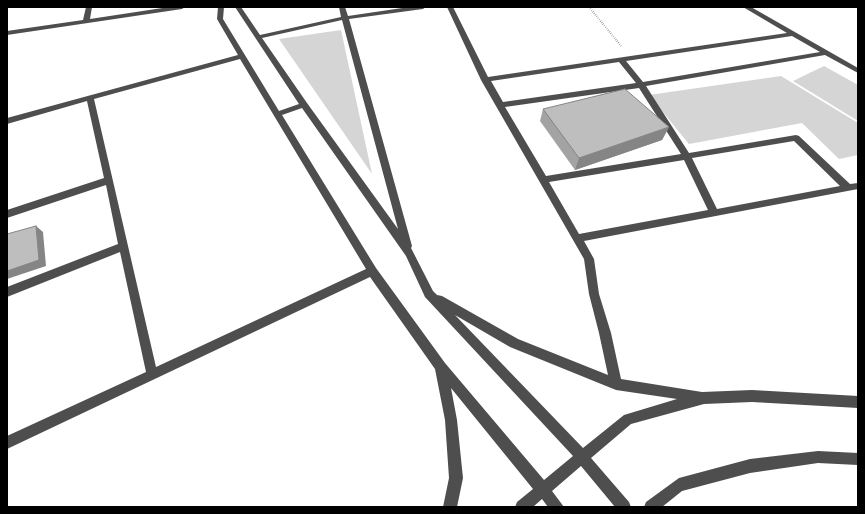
<!DOCTYPE html>
<html>
<head>
<meta charset="utf-8">
<style>
	body { margin:0 }
	#map { position:relative; width:865px; height:514px; overflow:hidden; background:#fff; font-family:Lato,sans-serif }
	canvas { display:block }
	.frame { position:absolute; inset:0; border:8px solid #000; pointer-events:none }
</style>
</head>
<body>
<div id="map">
<canvas width="865" height="514"></canvas>
<div class="frame"></div>
</div>
<script>
const context = document.querySelector('canvas').getContext('2d');
context.lineJoin = 'round';
function paint(path, color) { context.fillStyle = color; context.fill(path, 'evenodd'); }
const poly = rows => new Path2D(rows.map(r => 'M' + r).join(''));
function strokePath(path, color, width, dash) { context.strokeStyle = color; context.lineWidth = width; context.lineCap = dash ? 'butt' : 'round'; context.setLineDash(dash || []); context.stroke(path); }
paint(poly([
	[341,30,372,174,279,39],
	[824,66,858,85,858,121,793,81],
	[781,76,858,123,858,155,839,159,802,123,689,144,649,95]
]), '#d5d5d5');
strokePath(poly([
	[589,7,622,47]
]), '#707070', 2, [0.5, 1.5]);
paint(poly([
	[86,7,92,7,90,19,169,7,185,7,182,9,7,35,7,31,83,20,86,7],
	[218,7,224,7,223,19,279,111,299,104,235,7,241,7,260,35,341,17,339,7,345,7,348,16,409,7,426,7,423,9,349,19,412,246,411,248,433,291,437,295,442,296,518,339,608,375,599,333,589,294,584,259,481,80,447,7,453,7,488,77,787,33,743,7,751,7,858,68,858,73,825,55,646,86,689,153,796,135,799,136,850,184,858,183,858,189,584,241,594,259,599,294,611,333,621,379,702,392,752,390,858,396,858,408,752,402,704,404,631,424,591,458,629,502,631,507,615,507,581,466,552,491,564,507,548,507,542,499,533,507,515,507,517,502,533,489,451,388,457,420,463,478,457,507,443,507,449,478,445,420,435,369,370,277,7,449,7,436,146,372,120,252,7,297,7,287,118,244,106,185,7,218,7,210,104,178,87,101,7,124,7,118,238,55,217,19,218,7],
	[342,20,398,229,307,103,262,38,342,20],
	[792,36,820,52,643,82,626,61,792,36],
	[240,59,366,269,156,367,94,99,240,59],
	[619,62,636,83,503,102,491,81,619,62],
	[639,88,681,154,546,176,505,107,639,88],
	[302,108,406,256,425,297,573,456,544,480,445,363,376,268,282,115,302,108],
	[794,141,840,186,717,209,692,158,794,141],
	[684,160,708,210,579,234,549,182,684,160],
	[455,315,510,347,616,390,677,399,624,415,583,448,455,315],
	[818,451,858,453,858,465,818,463,750,473,682,491,662,507,644,507,646,502,679,478,750,459,818,451]
]), '#4e4e4e');
paint(poly([
	[543,109,669,127,662,140,575,170,540,121]
]), '#a3a3a3');
paint(poly([
	[669,127,662,140,575,170,579,158],
	[36,226,43,232,46,266,7,279,7,271]
]), '#858585');
const building = poly([
	[625,89,669,127,579,158,543,109,625,89],
	[36,226,39,260,7,271,7,234,36,226]
]);
paint(building, '#bebebe');
strokePath(building, '#858585', 1);
</script>
</body>
</html>
